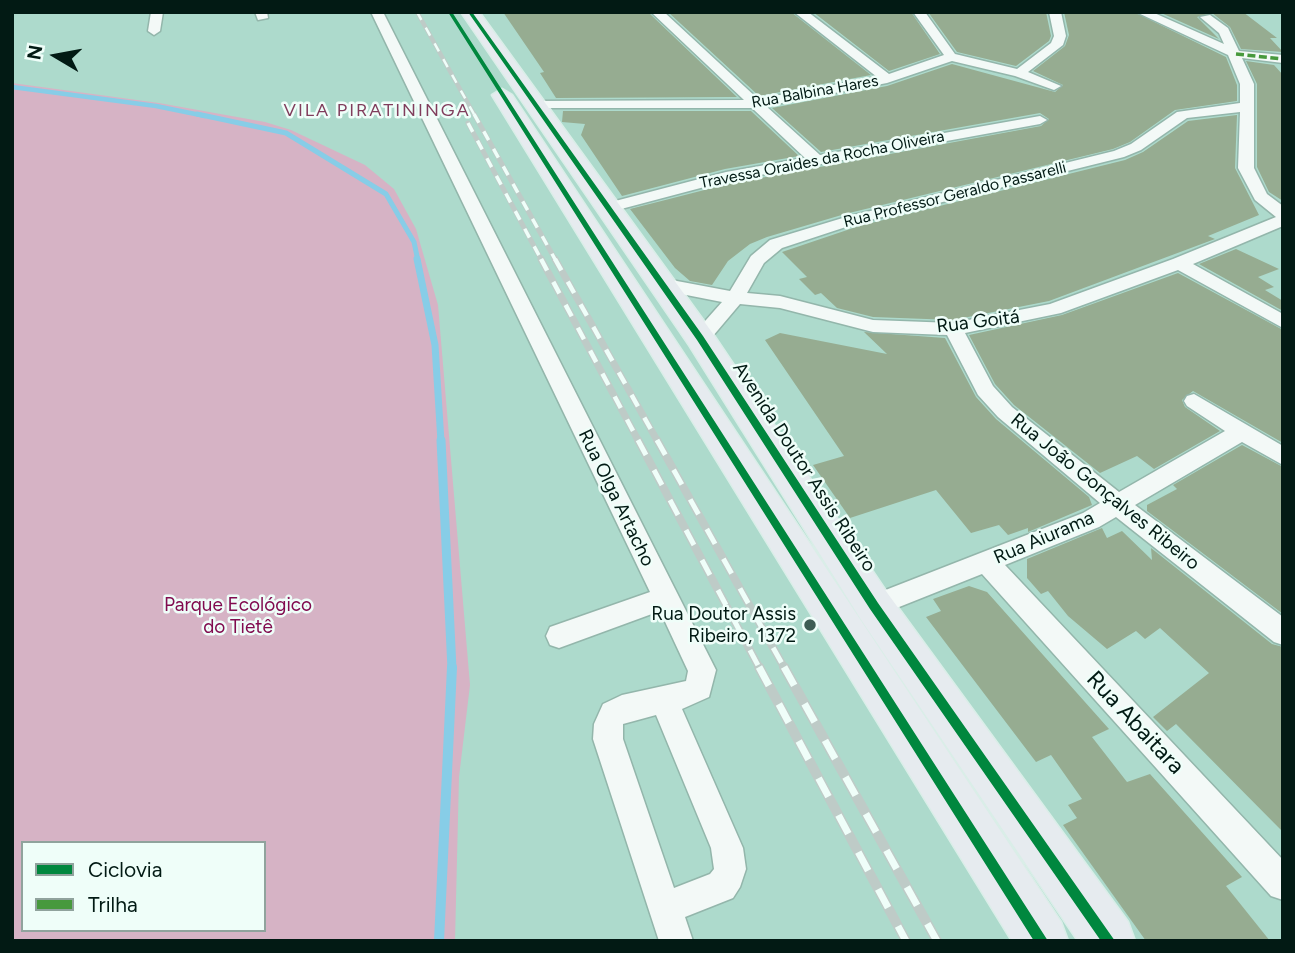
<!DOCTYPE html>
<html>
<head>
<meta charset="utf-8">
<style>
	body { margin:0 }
	#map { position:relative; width:1295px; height:953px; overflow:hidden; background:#addacc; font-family:Figtree,sans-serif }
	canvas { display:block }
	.frame { position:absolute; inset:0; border:14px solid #021a14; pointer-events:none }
	.legend { position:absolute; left:21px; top:841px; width:245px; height:91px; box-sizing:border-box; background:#effef9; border:2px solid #90a39d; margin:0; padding:9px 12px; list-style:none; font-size:21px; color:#021a14 }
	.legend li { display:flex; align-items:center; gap:14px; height:35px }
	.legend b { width:35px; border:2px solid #90a39d }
	.north { position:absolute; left:21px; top:21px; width:70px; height:70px; -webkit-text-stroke:5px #effef9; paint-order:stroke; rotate:280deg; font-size:19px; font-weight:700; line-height:28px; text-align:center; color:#021a14 }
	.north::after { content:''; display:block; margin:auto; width:24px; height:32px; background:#021a14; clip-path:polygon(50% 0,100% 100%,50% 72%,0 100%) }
</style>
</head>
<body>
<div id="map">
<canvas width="1295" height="953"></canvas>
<div class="frame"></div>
<ul class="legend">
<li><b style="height:9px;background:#00873e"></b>Ciclovia</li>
<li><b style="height:9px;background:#47993d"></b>Trilha</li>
</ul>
<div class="north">N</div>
</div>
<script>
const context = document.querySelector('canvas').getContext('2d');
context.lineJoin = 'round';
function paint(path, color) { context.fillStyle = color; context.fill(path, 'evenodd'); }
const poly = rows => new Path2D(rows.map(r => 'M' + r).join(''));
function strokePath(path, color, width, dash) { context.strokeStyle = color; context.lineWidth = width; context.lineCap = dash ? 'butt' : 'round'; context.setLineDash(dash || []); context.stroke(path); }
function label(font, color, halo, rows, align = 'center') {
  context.font = font + ' Figtree,sans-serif'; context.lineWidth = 5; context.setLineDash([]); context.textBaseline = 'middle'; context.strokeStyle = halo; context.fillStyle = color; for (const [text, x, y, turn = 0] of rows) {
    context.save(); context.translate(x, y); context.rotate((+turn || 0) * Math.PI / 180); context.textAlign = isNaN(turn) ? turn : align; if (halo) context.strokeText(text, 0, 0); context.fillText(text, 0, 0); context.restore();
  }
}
paint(poly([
	[12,83,159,103,265,122,291,130,365,165,394,189,416,229,438,305,470,685,459,777,455,941,12,941],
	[23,843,264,843,264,930,23,930]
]), '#d6b3c5');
strokePath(poly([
	[12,87,156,106,205,116]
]), '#87cde7', 4.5);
strokePath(poly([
	[197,114,286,133,386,194,414,242,418,261]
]), '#87cde7', 5);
strokePath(poly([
	[417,259,435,345,441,442]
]), '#87cde7', 7);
strokePath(poly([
	[441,440,452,669]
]), '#87cde7', 9);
strokePath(poly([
	[439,941,452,667]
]), '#87cde7', 10);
paint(poly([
	[503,12,648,12,737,97,556,98,540,73,544,72],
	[668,12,791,12,871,75,759,96],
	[813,12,911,12,940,54,889,71],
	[928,12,1046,12,1051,36,1049,41,1016,66,957,52],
	[1064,12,1134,12,1226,57,1237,85,1237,101,1175,110,1130,142,1113,149,845,214,767,237,750,244,728,261,712,285,690,281,675,268,630,209,728,184,1041,126,1049,119,1040,113,821,152,772,108,887,86,952,64,1055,92,1063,85,1033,71,1065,46,1069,35],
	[1159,12,1243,12,1277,38,1270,38,1283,52,1241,49,1230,27,1212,13,1197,17,1219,39],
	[1246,61,1274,65,1283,75,1283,201,1269,192,1257,167,1257,84],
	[563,111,751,111,799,156,725,169,622,196,581,135,585,124,562,122],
	[1237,115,1235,168,1259,215,1208,236,1215,239,1049,301,953,320,873,317,837,308,821,293,815,295,799,279,807,277,782,252,859,226,1125,160,1143,152,1188,121],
	[1236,249,1279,269,1258,277,1274,287,1265,290,1283,301,1283,311,1199,264],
	[1178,273,1283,330,1283,443,1193,391,1182,400,1185,407,1220,431,1154,469,1137,456,1100,473,1014,405,995,384,969,335,1062,315],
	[864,332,945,338,976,397,996,419,1089,497,1092,505,1028,532,1028,528,1008,535,999,525,971,533,936,490,850,518,813,465,844,456,765,340,780,333,887,354],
	[1242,445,1283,467,1283,614,1147,511,1147,505,1177,489,1173,485],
	[1102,528,1107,538,1122,531,1152,560,1151,548,1272,644,1283,647,1283,832,1176,724,1167,731,1153,717,1209,673,1160,628,1145,639,1136,631,1107,649,1068,616,1048,591,1041,594,1027,578,1027,559],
	[969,586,987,592,1109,729,1092,737,1127,782,1150,774,1242,877,1226,886,1270,941,1146,941,1063,825,1077,818,1068,805,1082,799,1051,755,1036,762,926,617,941,611,933,599]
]), '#96ac91');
const street = poly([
	[151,12,163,12,160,31,154,35,148,31,151,12],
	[255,12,267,12,268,18,258,20,255,12],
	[371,12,383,12,716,670,709,697,682,709,743,848,746,869,740,887,733,898,685,917,693,941,659,941,593,739,594,724,603,704,622,695,686,681,688,671,660,611,559,648,550,645,546,636,550,627,650,592,371,12],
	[656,715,711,848,714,869,710,874,674,888,623,739,623,724,656,715],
	[651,12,664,12,758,99,877,77,794,12,808,12,889,74,944,55,913,12,925,12,955,54,1017,69,1051,43,1054,36,1049,12,1061,12,1066,36,1063,45,1028,72,1061,86,1054,90,1015,76,952,61,887,83,766,106,820,155,1040,116,1047,120,1040,124,727,181,606,213,600,211,600,205,726,172,805,158,752,108,531,108,531,102,536,101,744,100,651,12],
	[1136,12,1152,12,1224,44,1219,33,1200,17,1210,15,1228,28,1239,51,1283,55,1283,63,1242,58,1254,84,1254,168,1267,194,1283,206,1283,226,1193,264,1283,314,1283,328,1178,270,1061,313,965,333,993,386,1012,407,1119,492,1225,431,1187,406,1184,401,1187,396,1194,394,1283,446,1283,465,1242,442,1135,505,1283,617,1283,645,1274,642,1116,517,1099,527,1005,565,1283,860,1283,900,1271,896,982,574,874,617,865,614,861,606,865,598,1083,513,1100,503,998,417,978,395,947,335,873,332,780,308,740,304,707,343,700,344,690,338,722,302,661,290,652,284,661,278,730,291,751,256,770,240,846,217,1114,151,1131,144,1177,112,1240,103,1240,84,1228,55,1136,12],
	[1240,112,1238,168,1255,200,1276,217,1173,259,1050,304,953,323,873,320,780,296,747,293,764,263,782,248,858,223,1124,157,1141,150,1187,118,1240,112]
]);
const primary = poly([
	[461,12,479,12,711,331,888,594,1128,922,1135,941,1078,941,860,618,689,345,461,12],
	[502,89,512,95,1061,922,1068,941,1012,941,492,95,502,89]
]);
strokePath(street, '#93b6ab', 3);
strokePath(primary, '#daeee8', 3);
paint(street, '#f3f9f7');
paint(primary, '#e6ebef');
const railFar4 = poly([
	[417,12,475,116]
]);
const railFar3 = poly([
	[474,114,556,261],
	[468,123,542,261]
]);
const railFar2 = poly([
	[541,259,639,442],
	[555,259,658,442]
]);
const railFar1 = poly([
	[638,440,760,669],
	[657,440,785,669]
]);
const rail = poly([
	[759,667,906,941],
	[784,667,937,941]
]);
strokePath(railFar4, '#becbc7', 4.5);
strokePath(railFar3, '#becbc7', 5);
strokePath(railFar2, '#becbc7', 7);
strokePath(railFar1, '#becbc7', 8);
strokePath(rail, '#becbc7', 10);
strokePath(railFar4, '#effef9', 2.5, [9]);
strokePath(railFar3, '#effef9', 3.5, [10]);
strokePath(railFar2, '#effef9', 4.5, [13]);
strokePath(railFar1, '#effef9', 5, [17]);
strokePath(rail, '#effef9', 7, [21]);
strokePath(poly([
	[1236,54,1283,59]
]), '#47993d', 3.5, [8, 3.5]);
paint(poly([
	[448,12,452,12,1048,941,1034,941,448,12],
	[468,12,472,12,703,336,878,603,1115,941,1101,941,870,609,697,340,468,12]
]), '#00873e');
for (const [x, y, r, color] of [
	[810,625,7,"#3e5d54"]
]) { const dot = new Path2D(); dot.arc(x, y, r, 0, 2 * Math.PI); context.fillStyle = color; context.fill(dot); strokePath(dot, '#effef9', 2.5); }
label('16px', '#021a14', '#effef9', [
	["Rua Balbina Hares",815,92,-10],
	["Travessa Oraides da Rocha Oliveira",822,160,-11],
	["Rua Professor Geraldo Passarelli",955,195,-14]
]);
context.letterSpacing = '2px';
label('18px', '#803d5c', '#effef9', [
	["VILA PIRATININGA",377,111]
]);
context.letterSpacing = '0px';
label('19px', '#021a14', '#effef9', [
	["Rua Goitá",978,322,-7],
	["Avenida Doutor Assis Ribeiro",804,467,57],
	["Rua João Gonçalves Ribeiro",1105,492,39],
	["Rua Olga Artacho",616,498,64],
	["Rua Aiurama",1044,538,-23]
]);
label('19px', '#810b4f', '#effef9', [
	["Parque Ecológico",238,605],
	["do Tietê",238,627]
]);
label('19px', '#021a14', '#effef9', [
	["Rua Doutor Assis",796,614],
	["Ribeiro, 1372",796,636]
], 'right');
label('23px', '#021a14', '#effef9', [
	["Rua Abaitara",1135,723,47]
]);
</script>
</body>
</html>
